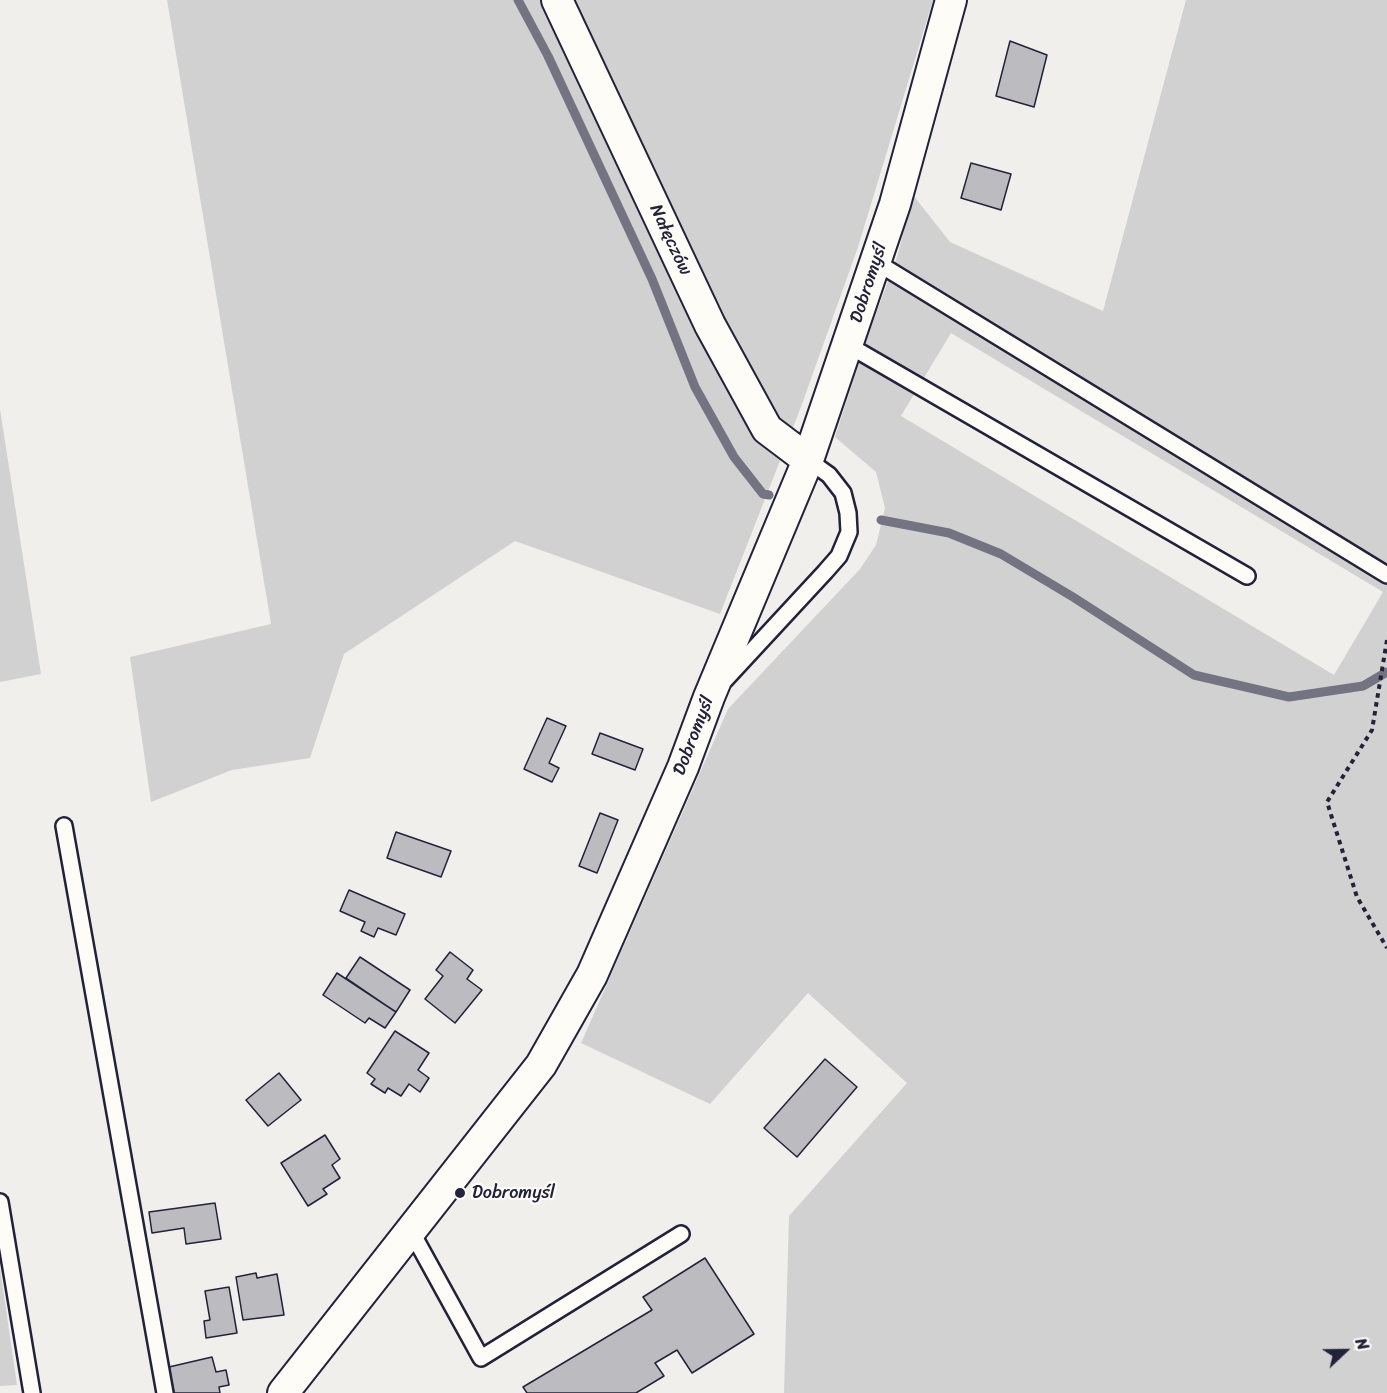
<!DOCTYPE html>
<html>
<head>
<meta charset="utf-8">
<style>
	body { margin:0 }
	#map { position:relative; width:1387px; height:1393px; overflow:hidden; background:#f0efec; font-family:Sriracha,sans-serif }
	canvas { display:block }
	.north { position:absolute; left:1315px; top:1321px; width:60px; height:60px; -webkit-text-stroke:4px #fdfcf7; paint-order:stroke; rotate:68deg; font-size:16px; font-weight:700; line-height:24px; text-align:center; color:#22223b }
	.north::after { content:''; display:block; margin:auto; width:21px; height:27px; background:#22223b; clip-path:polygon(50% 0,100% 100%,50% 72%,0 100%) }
</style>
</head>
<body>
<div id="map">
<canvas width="1387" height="1393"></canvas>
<div class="north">N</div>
</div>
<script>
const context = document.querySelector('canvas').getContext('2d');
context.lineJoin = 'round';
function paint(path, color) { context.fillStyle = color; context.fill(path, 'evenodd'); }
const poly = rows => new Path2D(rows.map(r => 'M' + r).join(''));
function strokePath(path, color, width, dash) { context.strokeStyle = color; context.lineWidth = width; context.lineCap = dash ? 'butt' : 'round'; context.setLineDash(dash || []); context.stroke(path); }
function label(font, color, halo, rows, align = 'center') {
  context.font = font + ' Sriracha,sans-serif'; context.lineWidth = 4.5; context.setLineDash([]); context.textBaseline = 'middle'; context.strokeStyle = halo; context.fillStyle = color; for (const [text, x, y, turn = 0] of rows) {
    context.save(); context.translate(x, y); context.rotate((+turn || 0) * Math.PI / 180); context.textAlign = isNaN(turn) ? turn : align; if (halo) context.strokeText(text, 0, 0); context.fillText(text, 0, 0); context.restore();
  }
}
paint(poly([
	[167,0,933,0,858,247,801,407,720,614,515,541,344,654,310,758,232,770,151,802,130,657,271,624],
	[1186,0,1387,0,1387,1393,784,1393,789,1216,907,1083,808,993,710,1104,581,1043,728,709,860,569,876,545,885,508,876,472,835,437,866,341,898,254,913,195,950,242,1103,311],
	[951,333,1383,592,1334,675,901,416],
	[0,409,41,674,0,682],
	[0,1268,17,1385,0,1386]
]), '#d2d1d1');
strokePath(poly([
	[518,0,548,56,652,279,695,387,734,457,763,494,769,495],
	[881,520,949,533,1001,554,1073,597,1194,675,1289,697,1363,686,1387,672]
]), '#737381', 9);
const building = poly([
	[1010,41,1047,55,1034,107,996,96,1010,41],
	[971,163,1011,174,1001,210,961,198,971,163],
	[547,718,566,726,549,763,559,768,552,782,524,769,547,718],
	[600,733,643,749,635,770,592,754,600,733],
	[600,813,618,820,597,873,579,866,600,813],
	[396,832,451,851,441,877,387,858,396,832],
	[349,890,405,914,396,935,378,928,374,937,361,931,365,922,340,911,349,890],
	[450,952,473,970,467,979,482,990,455,1023,425,999,443,976,436,970,450,952],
	[360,957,410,990,396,1012,346,978,360,957],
	[337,973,396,1012,385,1028,369,1018,365,1023,323,995,337,973],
	[395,1031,429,1053,418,1070,429,1078,420,1092,409,1084,401,1096,388,1088,385,1093,371,1084,375,1079,367,1073,395,1031],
	[825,1059,857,1087,797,1157,764,1128,825,1059],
	[279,1073,301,1100,268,1126,246,1100,279,1073],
	[325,1135,340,1159,332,1165,340,1178,323,1189,327,1194,308,1206,281,1163,325,1135],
	[215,1203,221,1239,186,1244,184,1228,152,1233,149,1212,215,1203],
	[705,1258,754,1334,692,1373,677,1350,655,1363,664,1376,636,1393,527,1393,523,1387,652,1310,643,1297,705,1258],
	[256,1273,257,1278,277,1274,284,1315,243,1320,236,1277,256,1273],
	[229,1287,237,1333,206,1338,204,1321,210,1320,205,1291,229,1287],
	[212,1357,216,1372,226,1370,229,1385,219,1387,220,1393,174,1393,169,1367,212,1357]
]);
paint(building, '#bcbcc0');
strokePath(building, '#22223b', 1.5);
const lane = poly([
	[876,262,1387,575],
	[848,345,1247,576],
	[725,680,825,572,839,556,849,532,848,513,843,493,829,475,808,460],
	[64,826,165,1393],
	[0,1202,32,1393],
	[410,1229,481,1358,681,1234]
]);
const street = poly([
	[557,0,710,325,767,429,808,460],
	[283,1393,541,1065,592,975,683,767,709,697,808,460,895,204,951,0]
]);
strokePath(lane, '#22223b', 20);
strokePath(street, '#22223b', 34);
strokePath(poly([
	[1387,640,1372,730,1327,802,1357,897,1387,948]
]), '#22223b', 4, [4.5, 4.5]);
strokePath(lane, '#fdfcf7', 15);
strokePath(street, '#fdfcf7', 30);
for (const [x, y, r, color] of [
	[460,1193,6,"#22223b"]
]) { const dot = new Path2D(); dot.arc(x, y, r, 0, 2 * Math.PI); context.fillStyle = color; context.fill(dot); strokePath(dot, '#fdfcf7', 2); }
label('18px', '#22223b', '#fdfcf7', [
	["Nałęczów",670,240,65],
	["Dobromyśl",869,283,-72],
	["Dobromyśl",694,736,-69]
]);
label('18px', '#22223b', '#fdfcf7', [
	["Dobromyśl",472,1193]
], 'left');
</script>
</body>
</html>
